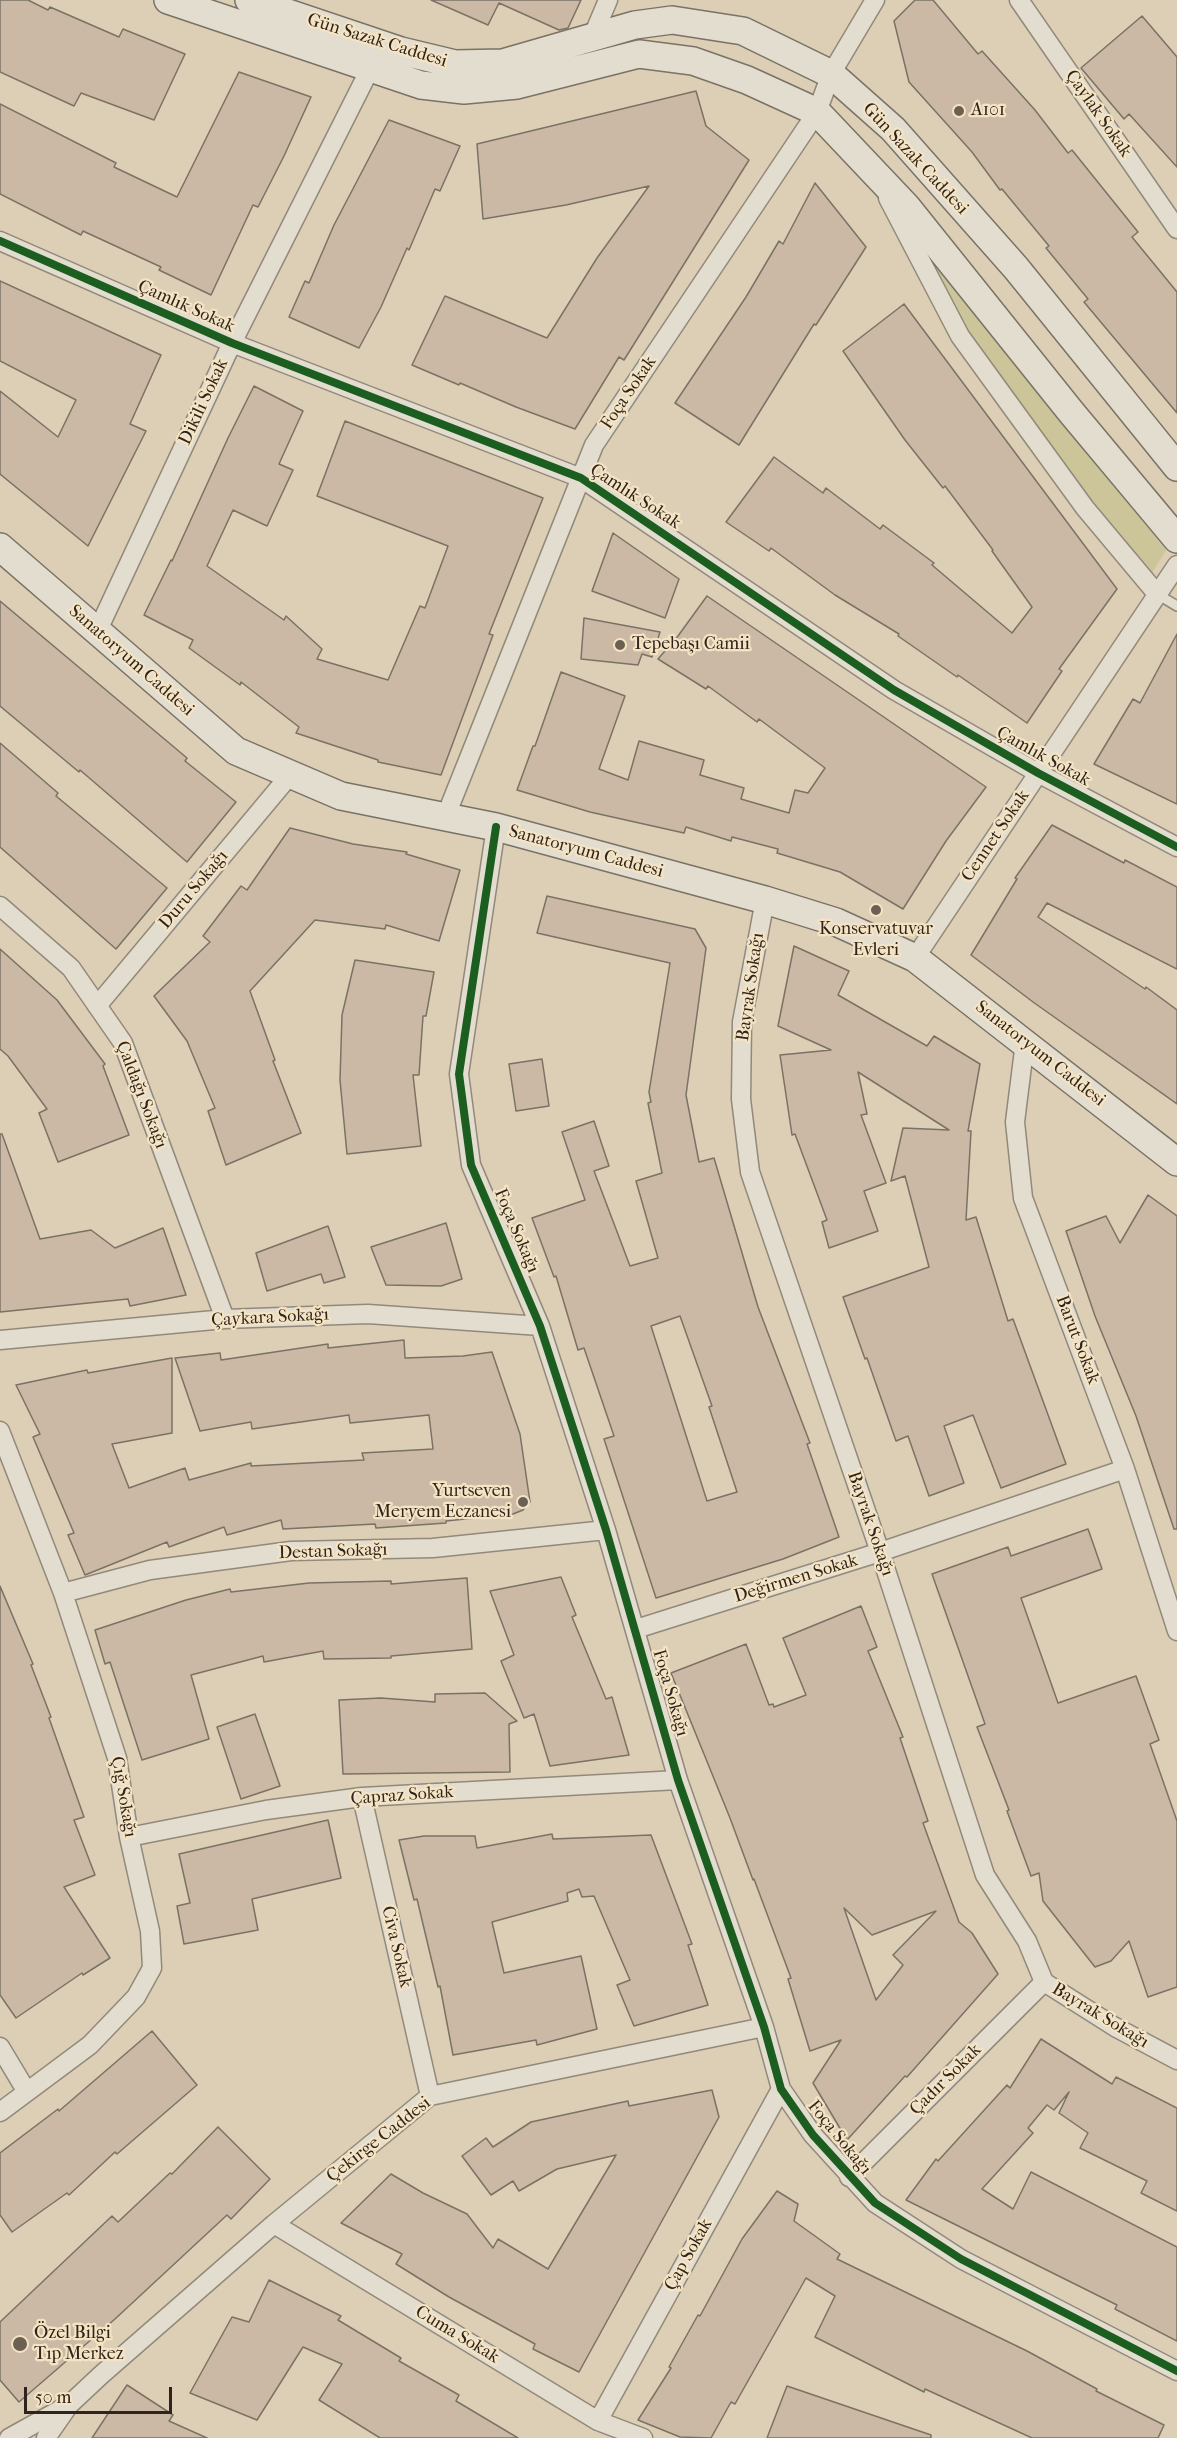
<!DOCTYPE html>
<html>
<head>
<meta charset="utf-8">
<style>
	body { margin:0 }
	#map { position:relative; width:1177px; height:2438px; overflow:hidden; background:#ddcfb5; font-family:"IM FELL French Canon",serif }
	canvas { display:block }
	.scale { position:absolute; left:24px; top:2387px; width:148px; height:27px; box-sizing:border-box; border:3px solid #2f241d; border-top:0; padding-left:8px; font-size:18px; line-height:21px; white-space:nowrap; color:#2f241d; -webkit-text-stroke:4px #f4e4c4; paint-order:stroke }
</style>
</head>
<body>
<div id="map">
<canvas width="1177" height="2438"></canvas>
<div class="scale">50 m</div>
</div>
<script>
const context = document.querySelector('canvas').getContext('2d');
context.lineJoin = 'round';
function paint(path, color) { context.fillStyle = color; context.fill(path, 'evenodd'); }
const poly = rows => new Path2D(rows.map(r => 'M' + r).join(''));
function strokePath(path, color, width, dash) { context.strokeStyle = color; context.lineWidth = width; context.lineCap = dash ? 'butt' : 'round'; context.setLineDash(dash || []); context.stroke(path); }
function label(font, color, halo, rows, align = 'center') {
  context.font = font + ' "IM FELL French Canon",serif'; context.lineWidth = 4.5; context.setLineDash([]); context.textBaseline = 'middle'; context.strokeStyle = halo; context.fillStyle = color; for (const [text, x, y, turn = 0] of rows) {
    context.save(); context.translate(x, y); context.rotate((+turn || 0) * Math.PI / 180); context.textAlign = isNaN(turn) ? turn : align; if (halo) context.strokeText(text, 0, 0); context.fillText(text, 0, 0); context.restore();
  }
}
paint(poly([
	[932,253,1170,544,1152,573,1086,494,972,341,927,258]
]), '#cbc599');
const building = poly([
	[0,0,28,0,48,10,50,7,119,37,123,29,185,54,154,120,81,93,74,106,0,72,0,0],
	[431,0,581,0,568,28,559,30,499,3,488,25,431,0],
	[915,0,933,0,978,54,982,51,1035,110,1068,153,1072,150,1138,232,1132,237,1177,292,1177,413,1084,302,1088,299,1046,248,1049,246,1002,189,1000,190,972,152,909,82,894,21,915,0],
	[1142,16,1177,57,1177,167,1129,114,1124,119,1081,68,1142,16],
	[239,72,311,97,284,156,258,207,253,205,211,295,159,270,161,267,83,231,81,235,0,194,0,104,116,163,114,167,177,197,239,72],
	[696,91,706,126,749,160,624,360,619,357,575,429,516,407,460,383,459,385,412,365,445,296,547,338,597,258,649,186,566,205,483,219,477,144,696,91],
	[389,120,460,146,440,191,435,189,409,250,407,248,381,307,359,348,289,317,305,281,309,283,334,225,389,120],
	[815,183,866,247,816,325,814,324,739,445,675,403,746,297,779,241,783,244,815,183],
	[0,281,161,355,130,424,146,431,88,546,0,474,0,391,58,437,76,400,0,361,0,281],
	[904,304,1117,589,1059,669,1062,671,1027,723,958,675,957,677,898,636,899,634,835,595,771,548,769,551,726,522,774,457,823,493,826,488,880,529,883,525,934,563,932,565,1012,633,1032,607,992,551,993,550,945,486,943,488,905,440,843,351,904,304],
	[254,386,303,411,279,464,293,470,267,526,233,510,207,566,284,620,286,616,322,649,317,659,388,680,420,606,425,608,448,546,317,496,345,421,543,498,489,634,493,635,441,775,378,762,378,760,296,733,299,727,241,682,240,685,189,648,193,640,144,615,171,560,172,561,228,438,254,386],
	[613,533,679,579,665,618,592,591,613,533],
	[707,596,986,787,946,841,903,909,840,872,777,853,778,849,732,837,731,841,686,827,684,833,590,812,517,790,533,746,535,746,561,672,625,696,599,769,628,780,639,741,704,760,700,775,744,788,741,799,789,813,795,790,808,793,825,768,759,719,757,722,708,686,706,689,658,659,678,636,707,596],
	[0,601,187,758,185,761,236,802,187,862,80,770,79,772,0,706,0,601],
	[584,618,660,632,652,657,642,654,638,665,581,659,584,618],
	[1177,634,1177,804,1094,764,1133,699,1140,703,1177,634],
	[0,743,58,793,56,796,167,888,116,949,0,847,0,743],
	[1052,825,1124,863,1125,860,1177,887,1177,969,1047,903,1038,917,1145,989,1146,987,1177,1010,1177,1104,1033,1002,971,955,1017,879,1015,878,1052,825],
	[290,828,353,844,407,852,406,854,460,870,439,941,386,925,385,929,315,920,250,991,275,1060,273,1061,301,1133,226,1165,208,1111,215,1108,187,1041,154,996,210,942,203,936,241,886,247,890,290,828],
	[547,896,695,929,706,948,686,1095,699,1162,714,1158,758,1307,810,1443,807,1444,839,1537,783,1559,656,1598,604,1439,614,1436,584,1348,578,1350,556,1276,554,1277,532,1218,585,1200,562,1132,594,1121,609,1166,594,1171,630,1266,658,1258,636,1181,662,1173,648,1103,651,1102,649,1092,670,963,537,933,547,896],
	[680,1316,712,1406,709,1407,737,1492,707,1501,651,1326,680,1316],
	[794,946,849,971,838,995,927,1046,934,1036,980,1064,968,1131,971,1131,966,1220,976,1217,1008,1321,1013,1319,1066,1464,1001,1488,973,1415,944,1426,964,1483,929,1496,908,1436,896,1441,867,1358,865,1359,843,1297,929,1267,905,1176,891,1181,903,1128,949,1130,858,1072,867,1114,861,1115,886,1183,864,1191,878,1231,829,1248,822,1222,827,1220,795,1134,792,1135,780,1055,831,1050,778,1026,794,946],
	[0,949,57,1000,105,1064,103,1066,129,1135,58,1162,39,1113,47,1109,8,1056,0,1049,0,949],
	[355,960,434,972,426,1016,423,1016,419,1075,413,1075,421,1146,347,1154,340,1080,342,1015,355,960],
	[542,1059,549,1106,516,1111,509,1064,542,1059],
	[0,1134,2,1134,40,1239,91,1230,115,1248,163,1228,186,1295,130,1306,128,1299,0,1312,0,1134],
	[1148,1195,1177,1216,1177,1529,1174,1529,1136,1416,1095,1316,1066,1231,1106,1216,1120,1243,1148,1195],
	[446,1223,462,1279,441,1286,386,1285,371,1247,446,1223],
	[328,1226,345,1277,324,1283,321,1274,267,1291,256,1253,328,1226],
	[404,1340,405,1358,463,1356,492,1352,520,1434,530,1502,523,1510,513,1514,446,1521,446,1523,376,1528,375,1524,283,1529,281,1520,227,1535,224,1527,169,1547,167,1542,85,1575,68,1535,74,1533,33,1437,40,1434,16,1385,87,1370,88,1373,172,1358,172,1433,112,1444,129,1488,185,1468,189,1480,251,1463,251,1466,364,1460,362,1453,433,1449,429,1415,350,1423,349,1415,252,1429,251,1422,200,1431,175,1358,220,1353,221,1360,328,1344,328,1348,404,1340],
	[1088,1529,1102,1569,1021,1598,1058,1703,1136,1676,1159,1740,1150,1744,1177,1821,1177,1987,1148,1997,1129,1941,1111,1961,1095,1967,1043,1901,1039,1873,1031,1876,1007,1811,1009,1810,977,1727,985,1724,932,1574,1008,1547,1011,1556,1088,1529],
	[561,1577,576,1615,572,1617,606,1699,612,1697,629,1755,550,1766,534,1714,524,1718,501,1661,514,1655,490,1591,561,1577],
	[467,1578,472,1649,391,1656,391,1658,324,1659,323,1651,264,1662,263,1656,191,1675,209,1739,142,1760,110,1662,105,1664,95,1630,186,1600,230,1589,231,1592,309,1583,391,1581,391,1584,467,1578],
	[0,1586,33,1664,31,1665,51,1717,49,1718,84,1817,74,1820,95,1875,64,1887,110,1958,83,1975,82,1973,16,2018,0,1995,0,1586],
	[861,1606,877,1647,868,1651,903,1737,900,1738,928,1821,923,1823,959,1922,972,1933,998,1974,907,2077,905,2076,847,2140,813,2083,841,2040,810,2051,788,1979,791,1978,754,1879,753,1880,730,1818,671,1673,746,1644,769,1705,773,1704,774,1707,806,1695,783,1638,861,1606],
	[844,1908,872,1935,936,1911,893,1955,903,1965,876,2000,844,1908],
	[485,1693,517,1721,509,1724,510,1772,343,1774,339,1700,381,1698,435,1702,435,1694,485,1693],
	[255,1714,280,1786,241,1799,217,1727,255,1714],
	[328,1820,341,1878,252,1899,258,1930,184,1944,177,1906,190,1903,179,1854,328,1820],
	[552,1834,553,1839,651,1835,692,1944,688,1945,708,2005,634,2026,617,1985,630,1980,594,1896,582,1897,579,1889,567,1893,568,1901,492,1922,504,1973,581,1956,597,2029,537,2045,536,2040,453,2055,440,1986,438,1987,417,1899,414,1900,399,1840,424,1836,475,1836,477,1848,552,1834],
	[152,2031,197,2085,117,2154,115,2152,69,2195,67,2193,12,2232,0,2215,0,2153,58,2109,59,2111,152,2031],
	[1041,2039,1112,2084,1116,2077,1177,2108,1177,2211,1141,2193,1147,2181,1080,2148,1088,2133,1059,2113,1069,2092,1054,2110,1047,2105,1028,2128,1033,2133,982,2189,1013,2209,1031,2172,1177,2247,1177,2341,1115,2309,1117,2305,906,2200,936,2159,938,2161,1007,2085,1010,2088,1041,2039],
	[712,2090,719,2117,579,2372,533,2349,535,2344,449,2297,396,2264,402,2254,341,2223,391,2174,423,2193,467,2214,493,2248,498,2239,548,2269,616,2155,557,2169,519,2191,513,2181,491,2195,462,2156,486,2138,493,2147,531,2122,628,2101,629,2106,712,2090],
	[218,2127,270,2179,231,2219,227,2215,115,2319,19,2402,0,2380,0,2322,112,2216,118,2222,170,2173,172,2174,218,2127],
	[777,2191,798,2204,794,2221,840,2254,837,2259,1027,2351,1097,2389,1096,2391,1164,2425,1158,2438,1032,2438,925,2389,924,2392,815,2337,835,2296,806,2278,735,2404,731,2402,711,2438,680,2437,638,2420,671,2368,669,2367,698,2315,700,2316,742,2239,777,2191],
	[269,2280,341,2316,338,2320,401,2358,399,2361,459,2395,456,2401,518,2438,380,2438,319,2400,342,2364,303,2347,257,2420,190,2393,232,2317,249,2322,269,2280],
	[127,2385,173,2415,169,2421,207,2438,92,2438,127,2385],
	[787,2386,931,2435,931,2438,767,2438,787,2386]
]);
paint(building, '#ccb9a5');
strokePath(building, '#7a7265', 1.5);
const lane = poly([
	[1157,594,1177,606]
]);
const street = poly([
	[1019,0,1177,229],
	[592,38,608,0],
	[888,198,960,336,1085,508,1157,594],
	[0,241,232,343,581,478,894,690,1038,773,1177,847],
	[97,632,232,343,375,59],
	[445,818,594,445,817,112,831,74,875,0],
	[496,827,459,1074,471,1165,540,1326,606,1530,678,1780,764,2027,781,2089,813,2135,875,2203,961,2259,1177,2371],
	[765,900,742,1022,741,1099,750,1172,880,1552,985,1875,1027,1941,1044,1982,1115,2027,1177,2060],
	[0,906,71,968,123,1043,225,1319],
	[915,958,1177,565],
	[97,1006,290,775],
	[1025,1042,1015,1122,1023,1198,1125,1469,1177,1631],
	[0,1340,225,1319,368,1314,540,1326],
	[0,1431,63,1593,117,1758,129,1837,150,1931,152,1968,136,1997,90,2045,0,2112],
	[63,1593,150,1570,291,1551,433,1548,606,1530],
	[636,1629,880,1552,1125,1469],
	[362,1797,430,2096],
	[129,1837,266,1810,362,1797,678,1780],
	[0,2047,27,2092],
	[849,2177,1044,1982],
	[274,2224,598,2421,643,2438],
	[598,2421,781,2089],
	[9,2438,65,2407],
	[46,2438,69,2405,101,2375,274,2224,430,2096,764,2027]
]);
const secondary = poly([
	[168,0,421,85,464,90,517,85,639,54,693,61,747,80,817,112,906,206,1071,412,1177,539],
	[249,0,401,51,455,64,503,63,635,25,672,20,743,31,831,74,893,129,1016,268,1177,467],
	[0,547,236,751,341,796,496,827,765,900,836,922,915,958,1177,1162]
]);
strokePath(lane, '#92897a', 12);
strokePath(street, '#92897a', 21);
strokePath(secondary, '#7a7265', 30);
strokePath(lane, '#e3ddcf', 9);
strokePath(street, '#e3ddcf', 18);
strokePath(secondary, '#e3ddcf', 27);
strokePath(poly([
	[0,241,232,343,581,478,894,690,1038,773,1177,847],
	[496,827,459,1074,471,1165,540,1326,606,1530,678,1780,764,2027,781,2089,813,2135,875,2203,961,2259,1177,2371]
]), '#1b5e20', 8);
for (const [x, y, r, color] of [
	[959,111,6,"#6c6052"],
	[620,645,6,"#6c6052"],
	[876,910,6,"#6c6052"],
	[523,1502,6,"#6c6052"],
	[20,2344,8,"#6c6052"]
]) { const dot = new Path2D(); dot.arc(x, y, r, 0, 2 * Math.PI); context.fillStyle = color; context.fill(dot); strokePath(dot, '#f4e4c4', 2); }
label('18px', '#2f241d', '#f4e4c4', [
	["Gün Sazak Caddesi",377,41,17],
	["Çaylak Sokak",1098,114,55],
	["Gün Sazak Caddesi",915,159,47],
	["Çamlık Sokak",186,307,24],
	["Foça Sokak",629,393,-56],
	["Dikili Sokak",204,402,-65],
	["Çamlık Sokak",635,497,33],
	["Sanatoryum Caddesi",131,661,41],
	["Çamlık Sokak",1043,757,29],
	["Cennet Sokak",996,836,-56],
	["Sanatoryum Caddesi",586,852,15],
	["Duru Sokağı",194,890,-50],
	["Bayrak Sokağı",751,987,-82],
	["Sanatoryum Caddesi",1040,1054,38],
	["Çaldağı Sokağı",141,1095,69],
	["Foça Sokağı",516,1231,67],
	["Çaykara Sokağı",270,1318,-3],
	["Barut Sokak",1077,1340,69],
	["Bayrak Sokağı",870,1524,71],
	["Destan Sokağı",333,1552,-2],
	["Değirmen Sokak",796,1579,-17],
	["Foça Sokağı",670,1693,74],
	["Çapraz Sokak",402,1796,-4],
	["Çığ Sokağı",123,1797,80],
	["Civa Sokak",396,1947,77],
	["Bayrak Sokağı",1100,2016,31],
	["Çadır Sokak",946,2080,-45],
	["Foça Sokağı",839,2138,51],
	["Çekirge Caddesi",379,2140,-38],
	["Çap Sokak",689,2255,-61],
	["Cuma Sokak",457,2335,31]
]);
label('18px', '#2f241d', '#f4e4c4', [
	["A101",971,111],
	["Tepebaşı Camii",632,645],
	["Konservatuvar",876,930,"center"],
	["Evleri",876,951,"center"],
	["Yurtseven",511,1492,"right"],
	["Meryem Eczanesi",511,1513,"right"],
	["Özel Bilgi",34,2334],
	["Tıp Merkez",34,2355]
], 'left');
</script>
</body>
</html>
